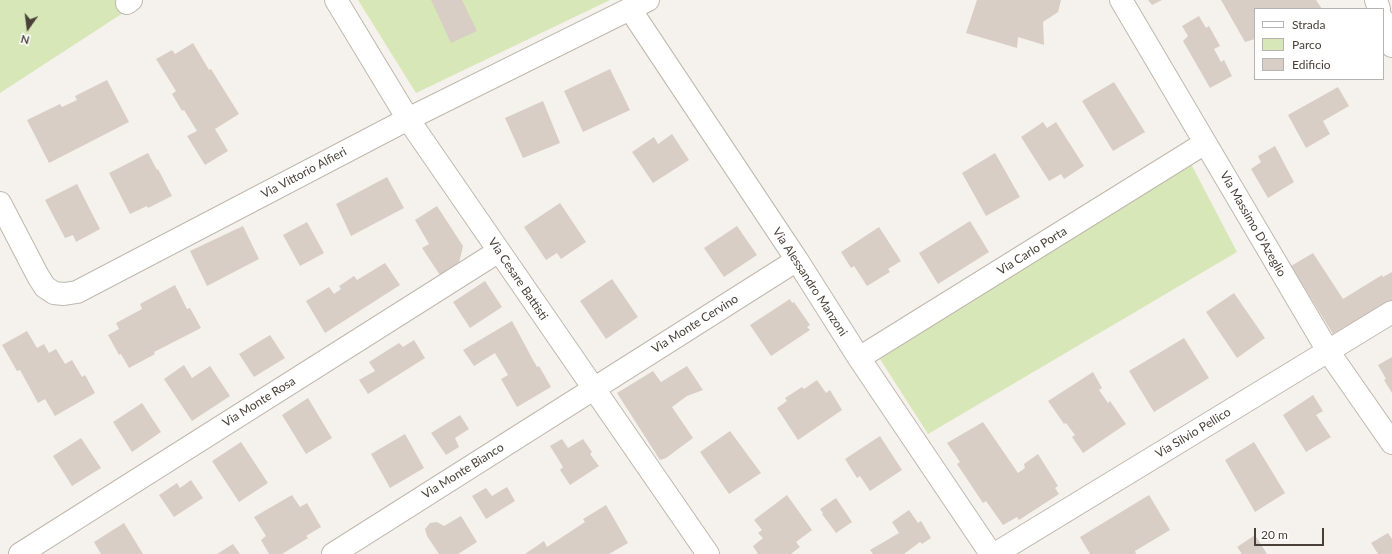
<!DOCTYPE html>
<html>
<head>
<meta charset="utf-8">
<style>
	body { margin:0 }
	#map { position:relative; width:1392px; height:554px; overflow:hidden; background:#f5f1ec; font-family:Lato,sans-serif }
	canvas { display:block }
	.legend { position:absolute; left:1254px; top:8px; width:130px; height:72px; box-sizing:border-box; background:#fff; border:1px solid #b6b3b0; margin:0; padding:5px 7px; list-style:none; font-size:12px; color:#494139 }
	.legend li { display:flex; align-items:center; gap:8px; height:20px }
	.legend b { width:20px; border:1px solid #b6b3b0 }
	.north { position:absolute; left:8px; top:8px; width:40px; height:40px; -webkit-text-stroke:3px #fff; paint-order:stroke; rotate:194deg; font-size:11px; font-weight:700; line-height:16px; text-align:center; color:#494139 }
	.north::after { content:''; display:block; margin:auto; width:14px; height:18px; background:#494139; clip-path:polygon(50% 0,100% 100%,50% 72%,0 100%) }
	.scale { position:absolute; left:1254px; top:528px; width:70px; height:18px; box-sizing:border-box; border:2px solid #494139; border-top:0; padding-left:5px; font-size:12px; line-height:14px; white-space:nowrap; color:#494139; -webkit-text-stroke:3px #fff; paint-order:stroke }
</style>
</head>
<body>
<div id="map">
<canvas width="1392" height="554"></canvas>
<ul class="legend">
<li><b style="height:5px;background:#fff"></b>Strada</li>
<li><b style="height:11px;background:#d8e7b7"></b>Parco</li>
<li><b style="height:11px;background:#d9cec5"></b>Edificio</li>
</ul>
<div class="north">N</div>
<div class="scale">20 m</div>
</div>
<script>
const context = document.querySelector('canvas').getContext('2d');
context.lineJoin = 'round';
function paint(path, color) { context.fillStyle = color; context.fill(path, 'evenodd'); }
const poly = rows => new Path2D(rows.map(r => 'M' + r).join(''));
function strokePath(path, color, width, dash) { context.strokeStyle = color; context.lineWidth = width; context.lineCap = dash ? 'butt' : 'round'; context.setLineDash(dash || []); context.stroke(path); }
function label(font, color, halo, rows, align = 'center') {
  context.font = font + ' Lato,sans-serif'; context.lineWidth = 3; context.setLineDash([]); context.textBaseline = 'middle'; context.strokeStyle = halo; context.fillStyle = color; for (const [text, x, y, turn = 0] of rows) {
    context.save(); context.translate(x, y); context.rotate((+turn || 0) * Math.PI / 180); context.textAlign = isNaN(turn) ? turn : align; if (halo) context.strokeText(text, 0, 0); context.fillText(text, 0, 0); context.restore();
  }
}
paint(poly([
	[0,0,120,0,126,11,0,93],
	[358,0,610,0,416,93],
	[1190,162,1237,252,928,434,880,359]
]), '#d8e7b7');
paint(poly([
	[431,0,462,0,477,31,451,43],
	[977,0,1061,0,1058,12,1043,22,1044,45,1018,37,1017,48,966,33],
	[1148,0,1162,0,1152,5],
	[1221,0,1316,0,1322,9,1255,9,1255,39,1245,42],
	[1199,16,1206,28,1209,26,1220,46,1214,49,1221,62,1224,60,1232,76,1210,88,1183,41,1188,36,1182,26],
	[193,43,209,70,211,69,239,114,215,129,228,151,205,165,187,136,197,131,184,110,182,111,172,94,176,91,156,59,172,50,175,54],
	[610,69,630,110,583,132,564,91],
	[107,80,129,122,49,163,27,120,60,104,62,107,77,100,75,96],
	[1114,82,1145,132,1113,151,1082,101],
	[1338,87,1349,106,1323,121,1330,134,1306,148,1288,115],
	[543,101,560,143,523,158,505,118],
	[1043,122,1047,128,1056,122,1084,166,1064,179,1061,174,1049,181,1021,137],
	[672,134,689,160,653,183,632,152,654,137,658,144],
	[1275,146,1294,182,1268,198,1251,169,1261,162,1258,156],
	[148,153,157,170,158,169,172,196,148,208,147,206,130,214,109,173],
	[995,153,1020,197,986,216,962,173],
	[387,177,404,208,351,236,336,204],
	[77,184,100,229,76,242,73,235,65,238,45,200],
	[560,203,586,242,561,259,557,253,546,260,524,227],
	[437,206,463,246,459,263,440,275,422,248,429,244,415,220],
	[970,221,989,252,938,284,919,253],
	[307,222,324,253,300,266,283,235],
	[243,226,259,259,207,286,190,251],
	[737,226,757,255,724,277,704,248],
	[879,227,901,261,888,269,890,272,867,286,854,266,851,268,841,252],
	[1313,253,1343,299,1382,275,1383,277,1392,272,1392,300,1333,334,1291,266],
	[385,263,400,285,325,333,306,301,329,287,334,294,341,289,339,286,354,276,357,280],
	[612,279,638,317,606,339,580,301],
	[485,281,502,307,470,328,453,302],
	[175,285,187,309,190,308,201,328,154,352,155,354,129,368,121,354,119,355,108,335,119,329,116,323,142,309,140,304],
	[1234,293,1265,338,1237,358,1206,312],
	[790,299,792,303,794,302,810,325,807,327,810,330,771,356,750,325],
	[512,321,533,360,537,367,539,366,551,387,517,407,501,379,508,375,495,353,474,366,463,350],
	[27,331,37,348,44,344,49,353,56,349,65,364,72,360,82,377,85,375,95,393,55,416,45,399,38,403,20,370,17,371,2,345],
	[270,335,285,358,254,377,239,354],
	[1184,338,1209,378,1154,412,1129,371],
	[414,340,425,358,368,394,359,380,375,371,369,362,399,343,403,347],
	[1392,357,1392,393,1384,380,1386,379,1378,365],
	[184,365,192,378,210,366,230,396,192,421,164,379],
	[687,366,703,390,687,396,672,407,693,438,666,458,660,460,617,393,653,371,661,382],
	[1093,372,1102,388,1099,390,1108,403,1110,401,1126,424,1083,453,1072,437,1075,435,1066,423,1064,424,1048,401],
	[817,380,826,393,830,390,842,410,798,440,777,408,787,401,785,398,802,387,804,389],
	[1313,395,1323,411,1316,415,1331,437,1306,452,1283,415],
	[308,398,332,438,306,454,282,415],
	[142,403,161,432,132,452,113,422],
	[460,415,469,429,455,438,459,447,446,455,431,433],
	[983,422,1018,473,1025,468,1024,464,1038,454,1058,486,1055,488,1059,494,1019,520,1017,517,1003,525,986,501,983,503,957,464,960,462,947,443],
	[730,431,761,473,729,494,700,452],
	[405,434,424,468,390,488,371,454],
	[880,436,902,470,870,491,860,476,857,478,845,459],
	[81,438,101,468,72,486,53,456],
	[562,439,568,448,583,439,592,452,590,454,599,466,570,485,560,470,563,467,550,446],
	[241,442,268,483,239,502,212,461],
	[1254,442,1285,493,1255,512,1225,460],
	[191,480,203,498,174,517,159,495,177,483,180,488],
	[507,487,515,501,486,519,472,496,486,488,492,496],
	[292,495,300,507,307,503,321,527,306,536,308,538,282,554,269,554,261,540,266,536,254,517],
	[787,495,812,530,796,542,800,547,791,554,758,554,753,546,763,538,758,533,762,530,754,520],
	[1149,495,1170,530,1135,551,1136,554,1090,554,1080,537],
	[836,498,852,522,836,533,822,514,823,513,820,509],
	[606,505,628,543,609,554,525,554,544,541,547,547,585,522,583,519],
	[909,510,918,523,921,521,931,538,922,544,920,542,904,554,873,554,870,550,899,533,892,522],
	[461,516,477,542,458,554,439,554,427,536,425,529,430,523,437,522,444,526],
	[124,523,143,554,101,554,94,542],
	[1388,533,1392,539,1392,554,1378,554,1371,543],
	[1255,535,1267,554,1242,554,1237,547],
	[233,544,240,554,217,554]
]), '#d9cec5');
const minor = poly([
	[336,0,408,119,708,554],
	[1121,0,1328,351,1392,443],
	[1376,0,1379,9],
	[127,3,131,0],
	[630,9,797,260,859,358,991,554],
	[1383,20,1392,46],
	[0,203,38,276,45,287,54,293,64,294,77,292,408,119,648,0],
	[859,358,1205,143],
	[20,554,499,251],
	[333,554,797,260],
	[995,554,1392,312]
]);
strokePath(minor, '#c0b8ae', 24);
strokePath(minor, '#fff', 22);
label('12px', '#494139', '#fff', [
	["Via Vittorio Alfieri",304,173,-28],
	["Via Massimo D'Azeglio",1253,224,60],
	["Via Carlo Porta",1032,251,-32],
	["Via Cesare Battisti",518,279,56],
	["Via Alessandro Manzoni",810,282,57],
	["Via Monte Cervino",695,324,-32],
	["Via Monte Rosa",259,402,-32],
	["Via Silvio Pellico",1193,433,-31],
	["Via Monte Bianco",463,471,-32]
]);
</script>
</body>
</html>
